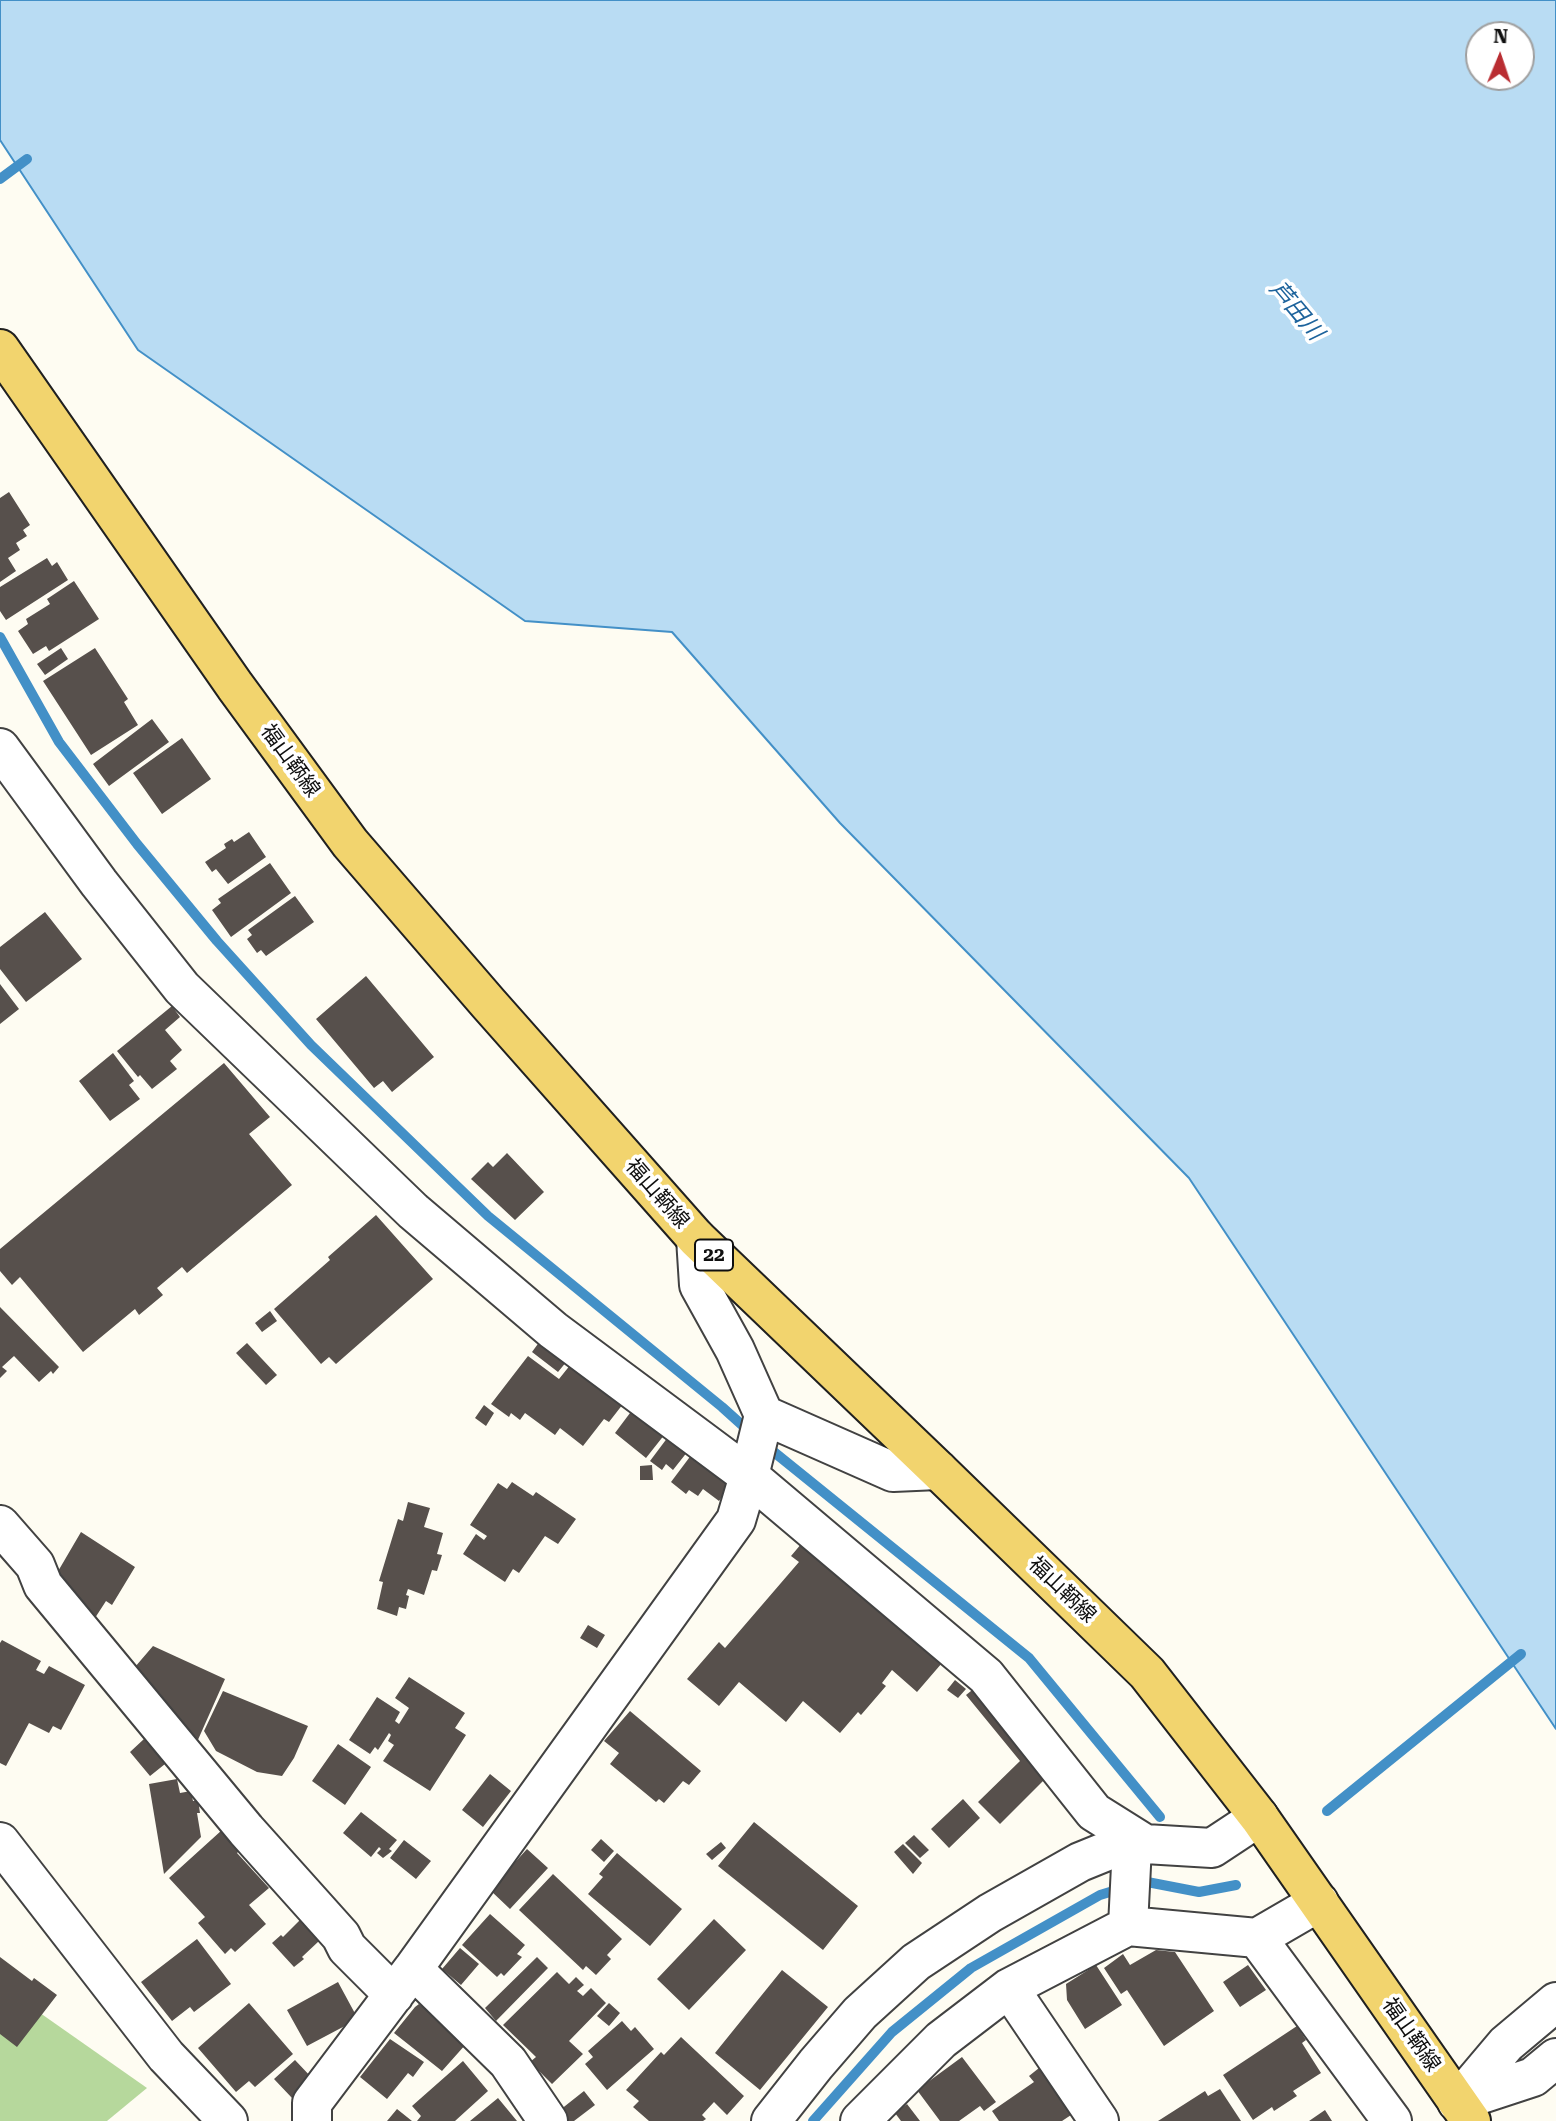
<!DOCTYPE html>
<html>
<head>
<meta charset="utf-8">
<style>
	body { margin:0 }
	#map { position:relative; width:1556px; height:2121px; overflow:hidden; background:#fefcf2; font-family:"Roboto Serif",serif }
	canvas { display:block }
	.north { position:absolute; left:1465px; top:21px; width:70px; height:70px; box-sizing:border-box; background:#fff; border:2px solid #9f9f9f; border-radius:50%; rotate:2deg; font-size:19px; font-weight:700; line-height:28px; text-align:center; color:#0f0f0f }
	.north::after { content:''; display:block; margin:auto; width:24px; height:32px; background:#b92d32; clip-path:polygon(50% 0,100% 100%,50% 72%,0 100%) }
</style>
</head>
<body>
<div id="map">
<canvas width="1556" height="2121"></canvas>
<div class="north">N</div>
</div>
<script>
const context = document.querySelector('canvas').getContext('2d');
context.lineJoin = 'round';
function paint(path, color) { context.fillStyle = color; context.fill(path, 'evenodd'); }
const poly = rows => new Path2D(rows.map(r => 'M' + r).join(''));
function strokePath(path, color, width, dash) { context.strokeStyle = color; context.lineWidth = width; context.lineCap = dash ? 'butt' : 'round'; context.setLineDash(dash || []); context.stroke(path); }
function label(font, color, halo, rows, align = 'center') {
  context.font = font + ' "Roboto Serif","Noto Sans JP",serif'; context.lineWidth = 7; context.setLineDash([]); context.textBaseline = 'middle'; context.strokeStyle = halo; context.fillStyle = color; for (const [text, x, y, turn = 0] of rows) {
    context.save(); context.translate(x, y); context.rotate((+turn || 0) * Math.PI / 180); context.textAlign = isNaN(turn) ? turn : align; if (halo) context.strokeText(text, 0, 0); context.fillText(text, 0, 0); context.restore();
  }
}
paint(poly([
	[13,1994,147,2088,107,2121,0,2121,0,2004]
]), '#b6d89c');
const water = poly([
	[0,0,1556,0,1556,1729,1189,1178,840,823,672,632,525,621,138,350,0,140,0,0],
	[1479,35,1521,35,1521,77,1479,77,1479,35]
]);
paint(water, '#b9dcf3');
strokePath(water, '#4390c7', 2);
strokePath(poly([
	[0,179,27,159],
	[0,637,59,742,137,844,217,941,311,1045,488,1216,722,1407,752,1434],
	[764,1444,1029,1658,1160,1817],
	[1327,1811,1521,1654],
	[1138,1883,1142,1881,1199,1892,1236,1885],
	[813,2121,892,2032,971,1968,1100,1895,1123,1888]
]), '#4390c7', 10);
paint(poly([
	[9,492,30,525,23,530,27,536,16,543,20,550,8,558,16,571,0,582,0,498],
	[47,558,52,566,57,562,68,580,6,620,0,611,0,587],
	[74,581,99,619,49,651,46,646,33,654,18,631,28,624,26,619,50,604,47,599],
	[61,648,68,659,45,675,37,664],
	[95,648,128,699,124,702,138,725,91,755,43,681],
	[152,719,169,742,109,786,93,764],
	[182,738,211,779,162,814,133,773],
	[249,832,266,857,228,884,216,869,212,872,205,862,226,848,224,844,232,839,234,842],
	[270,863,291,893,231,937,212,910,221,903,218,899],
	[295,896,314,922,266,956,261,950,257,953,247,939,252,935,248,930],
	[45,912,82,959,26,1002,0,969,0,947],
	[366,976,434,1057,392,1092,383,1081,374,1088,316,1019],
	[0,984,19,1009,0,1024],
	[172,1006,180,1017,165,1030,182,1050,170,1061,177,1069,152,1089,140,1075,138,1077,117,1051],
	[113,1053,134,1081,129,1085,140,1099,110,1121,79,1081],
	[224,1063,270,1117,249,1134,292,1185,187,1273,182,1267,157,1288,163,1295,139,1315,135,1309,83,1352,20,1277,12,1285,0,1271,0,1249],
	[507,1153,544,1192,515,1220,471,1179,488,1162,493,1167],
	[376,1215,433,1279,336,1364,329,1357,321,1364,274,1309,330,1260,328,1257],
	[0,1307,59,1367,53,1374,51,1371,39,1382,14,1356,2,1367,7,1371,0,1378],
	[270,1311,277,1321,262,1332,255,1323],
	[540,1341,567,1361,558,1372,532,1352],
	[247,1343,277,1375,266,1385,236,1353],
	[528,1356,559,1379,571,1364,623,1404,609,1422,604,1419,583,1446,560,1428,555,1435,525,1413,520,1420,511,1413,509,1417,491,1404],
	[484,1405,494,1413,486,1426,475,1418],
	[633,1409,665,1434,646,1458,615,1433],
	[668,1437,688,1451,673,1470,666,1464,662,1470,650,1461],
	[692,1454,732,1484,719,1501,703,1489,698,1496,689,1490,686,1494,671,1482],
	[652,1465,653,1480,640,1480,640,1466],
	[512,1482,533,1496,536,1492,576,1519,558,1544,545,1536,519,1573,513,1569,505,1582,463,1554,476,1534,484,1540,487,1536,470,1525,498,1483,507,1489],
	[408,1502,430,1508,424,1527,443,1533,437,1554,442,1555,437,1571,432,1570,424,1595,408,1589,406,1595,409,1596,406,1609,399,1607,397,1616,377,1609,383,1582,379,1581,398,1519,403,1521],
	[81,1532,135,1567,112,1605,106,1601,95,1618,57,1573],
	[802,1543,942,1663,917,1692,892,1670,882,1683,886,1686,861,1715,858,1712,840,1733,803,1701,786,1722,739,1682,719,1706,687,1679,719,1642,725,1648,799,1562,791,1556],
	[588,1625,605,1635,597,1648,580,1638],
	[2,1640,41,1661,36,1670,44,1674,49,1666,85,1685,61,1730,53,1726,49,1733,29,1723,6,1766,0,1763,0,1643],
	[153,1646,225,1679,197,1742,135,1667],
	[409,1677,465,1713,455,1728,466,1735,430,1791,383,1761,394,1745,388,1741,391,1735,389,1733,378,1750,375,1747,370,1754,349,1740,377,1697,400,1712,395,1721,399,1724,409,1708,395,1698],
	[955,1680,966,1689,958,1698,947,1690],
	[976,1687,1030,1752,1025,1756,1046,1778,1000,1824,978,1802,1020,1761,966,1695],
	[223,1691,308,1726,294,1758,282,1776,257,1772,216,1751,204,1731],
	[630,1711,701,1771,689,1785,683,1781,664,1803,659,1799,656,1802,610,1764,619,1753,604,1741],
	[144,1739,165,1764,150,1776,130,1752],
	[338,1744,371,1767,345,1805,312,1781],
	[490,1774,511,1791,483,1827,462,1810],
	[177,1779,180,1793,191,1791,193,1801,198,1800,200,1813,197,1813,201,1837,164,1874,149,1784],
	[963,1799,980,1818,949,1848,931,1829],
	[361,1812,397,1840,389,1849,392,1851,383,1858,377,1853,381,1849,379,1847,371,1857,343,1833],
	[754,1822,858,1906,823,1950,718,1866],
	[222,1830,240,1850,237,1853,269,1888,249,1905,266,1924,235,1952,231,1948,225,1954,198,1923,205,1917,169,1878],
	[914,1835,929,1850,920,1858,905,1843],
	[601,1839,614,1851,604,1862,591,1850],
	[404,1840,431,1861,416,1879,390,1858],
	[721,1842,726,1848,712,1860,706,1854],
	[903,1844,922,1863,913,1874,894,1852],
	[527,1849,548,1868,510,1909,490,1890],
	[617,1853,682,1909,650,1946,588,1894,603,1877,599,1874],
	[553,1874,622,1939,607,1955,611,1959,596,1975,586,1966,583,1970,519,1910],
	[490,1914,525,1945,517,1954,522,1957,504,1976,501,1973,497,1977,462,1945],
	[714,1919,746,1950,689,2010,657,1979],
	[300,1920,319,1941,302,1957,304,1959,294,1967,272,1943,281,1935,283,1937],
	[197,1939,231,1984,194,2012,190,2007,172,2021,141,1982],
	[460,1948,479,1964,461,1985,442,1969],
	[1156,1950,1175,1952,1214,2011,1164,2046,1127,1990,1121,1994,1104,1968,1123,1954,1130,1965],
	[0,1957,32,1981,34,1978,57,1995,17,2047,0,2034],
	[537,1957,548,1968,496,2021,485,2008],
	[1096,1965,1122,2005,1085,2029,1067,2000,1066,1984],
	[1248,1965,1266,1990,1240,2007,1223,1982],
	[782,1970,828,2007,760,2090,715,2053],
	[557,1972,569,1984,576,1977,584,1985,577,1991,583,1996,591,1988,606,2003,569,2041,583,2054,552,2084,530,2062,536,2057,503,2025],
	[338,1982,358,2019,307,2046,287,2010],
	[249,2003,293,2054,255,2087,249,2081,236,2092,198,2048],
	[426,2003,441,2015,437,2021,466,2044,442,2071,394,2033,415,2007,419,2004,423,2007],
	[609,2003,620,2013,609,2026,597,2016],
	[622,2021,631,2031,635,2027,654,2049,607,2090,585,2064,593,2057,588,2051],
	[1297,2026,1306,2040,1302,2043,1321,2073,1293,2091,1297,2096,1274,2111,1272,2107,1253,2120,1223,2075],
	[681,2037,744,2096,727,2115,714,2102,702,2115,706,2119,703,2121,649,2121,633,2107,639,2101,626,2090,661,2052,664,2055],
	[390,2039,424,2062,413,2077,408,2073,387,2099,360,2077],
	[962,2057,996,2102,984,2111,980,2106,959,2121,940,2121,917,2090],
	[295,2060,313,2079,292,2098,274,2079],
	[463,2061,488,2091,455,2121,417,2121,421,2116,412,2106],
	[1039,2068,1071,2115,1062,2121,999,2121,992,2111,1034,2082,1029,2076],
	[1220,2089,1241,2121,1158,2121,1205,2091,1208,2096],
	[584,2091,595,2105,574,2121,569,2121,560,2110],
	[498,2098,517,2121,470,2121],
	[907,2104,920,2121,901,2121,895,2113],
	[397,2109,412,2121,387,2121],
	[1325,2110,1332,2121,1309,2121]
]), '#57504c');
const minor = poly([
	[0,748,99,883,182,988,413,1211,553,1330,749,1476,764,1415,893,1472,938,1470],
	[696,1238,699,1285,735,1350,764,1415],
	[0,1525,35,1565,43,1585,246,1830,341,1936,347,1948,394,1995],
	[0,1842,166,2056,228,2121],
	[1128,1926,1132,1846],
	[1257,1938,1392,2121],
	[413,1969,508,2062,548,2121],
	[1009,1988,1099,2121],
	[1457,2102,1506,2044,1556,2002],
	[1457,2102,1533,2077,1556,2058],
	[312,2121,312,2103,413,1969,736,1520,749,1476,986,1676,1094,1812,1145,1844,1212,1848,1259,1817],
	[771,2121,816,2064,860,2013,916,1962,990,1913,1080,1862,1112,1849,1145,1844],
	[860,2121,941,2040,1009,1988,1128,1926,1257,1938,1319,1902]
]);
const major = poly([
	[0,349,235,686,350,843,488,1003,696,1238,938,1470,1147,1673,1259,1817,1471,2121]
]);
strokePath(minor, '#424242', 42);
strokePath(major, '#202020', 42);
strokePath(minor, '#fff', 38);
strokePath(major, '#f2d46e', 38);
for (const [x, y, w] of [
	[714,1255,38]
]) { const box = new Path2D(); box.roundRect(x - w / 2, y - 15.5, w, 31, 5); context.fillStyle = '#fff'; context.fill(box); strokePath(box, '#0f0f0f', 2); }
label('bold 19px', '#0f0f0f', null, [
	["22",714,1255]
]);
label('21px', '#0f0f0f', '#fff', [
	["福山鞆線",290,761,54],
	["福山鞆線",657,1194,49],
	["福山鞆線",1062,1590,44],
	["福山鞆線",1411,2035,55]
]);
label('italic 23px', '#1d639c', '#fff', [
	["芦田川",1296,311,50]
]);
</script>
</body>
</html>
